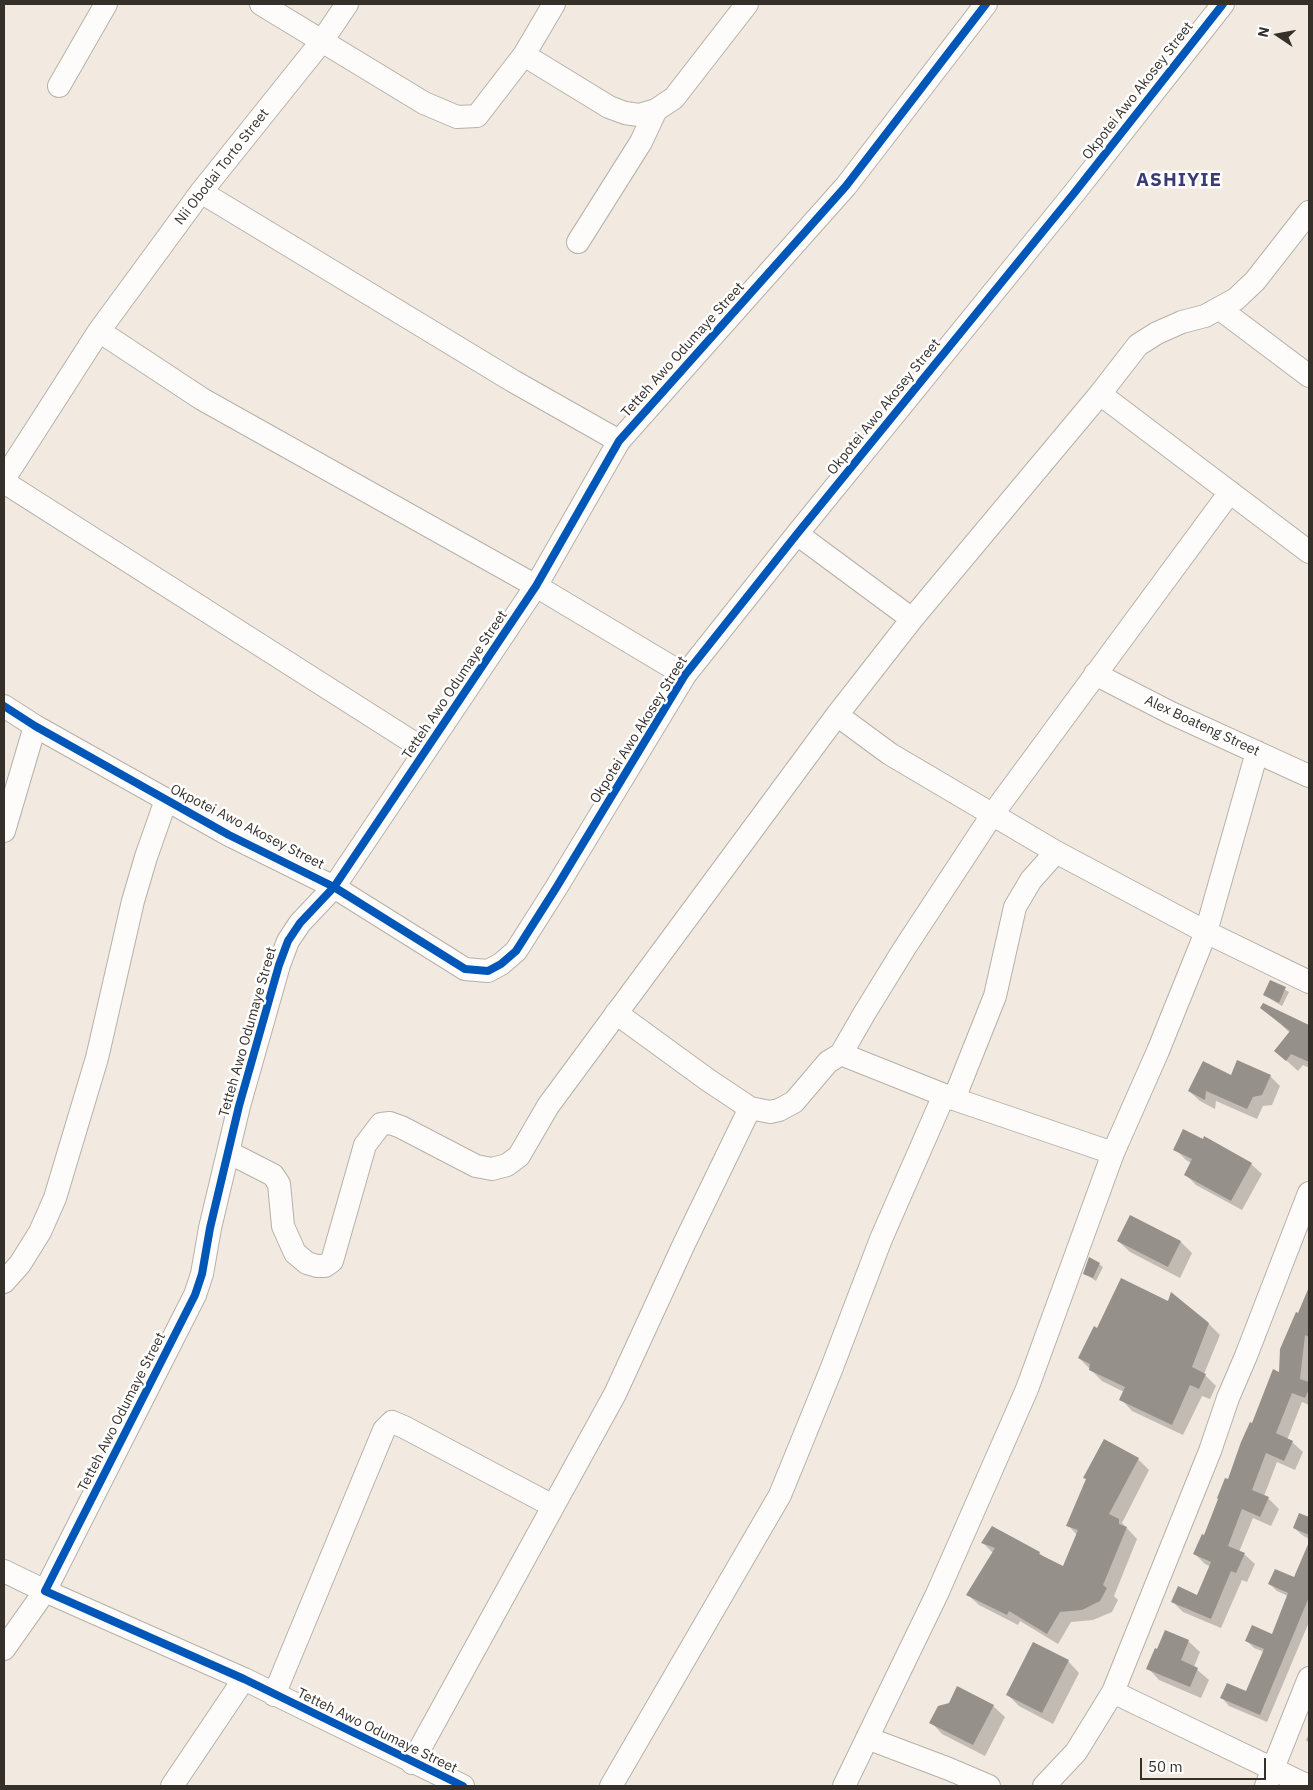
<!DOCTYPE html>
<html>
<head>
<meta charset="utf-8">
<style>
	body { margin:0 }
	#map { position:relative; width:1313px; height:1790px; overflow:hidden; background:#f2eae1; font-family:"IBM Plex Sans",sans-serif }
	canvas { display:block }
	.frame { position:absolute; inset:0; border:5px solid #35302a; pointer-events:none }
	.north { position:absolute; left:1253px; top:10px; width:50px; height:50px; -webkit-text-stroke:4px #fff; paint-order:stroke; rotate:282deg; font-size:14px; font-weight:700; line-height:20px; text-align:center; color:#35302a }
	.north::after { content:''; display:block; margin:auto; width:18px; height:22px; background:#35302a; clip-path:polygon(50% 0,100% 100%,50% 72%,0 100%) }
	.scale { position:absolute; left:1140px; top:1758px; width:126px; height:22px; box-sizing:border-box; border:2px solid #35302a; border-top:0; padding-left:6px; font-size:15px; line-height:18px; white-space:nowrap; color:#35302a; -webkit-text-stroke:4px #fff; paint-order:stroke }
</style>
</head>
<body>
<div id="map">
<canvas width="1313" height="1790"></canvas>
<div class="frame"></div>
<div class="north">N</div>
<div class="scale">50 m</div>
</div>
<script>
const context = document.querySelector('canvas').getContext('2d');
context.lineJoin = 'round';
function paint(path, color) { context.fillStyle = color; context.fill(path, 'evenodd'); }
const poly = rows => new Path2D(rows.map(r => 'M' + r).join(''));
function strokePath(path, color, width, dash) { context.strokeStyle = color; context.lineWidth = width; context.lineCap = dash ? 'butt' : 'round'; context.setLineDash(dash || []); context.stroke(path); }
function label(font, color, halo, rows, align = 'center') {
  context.font = font + ' "IBM Plex Sans",sans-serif'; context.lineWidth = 5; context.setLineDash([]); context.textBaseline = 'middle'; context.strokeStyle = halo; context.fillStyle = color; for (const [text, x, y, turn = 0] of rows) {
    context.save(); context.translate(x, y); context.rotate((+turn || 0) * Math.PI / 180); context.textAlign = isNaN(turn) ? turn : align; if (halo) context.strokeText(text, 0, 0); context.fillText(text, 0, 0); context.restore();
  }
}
paint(poly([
	[1271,981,1289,992,1282,1006,1264,995],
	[1263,1005,1309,1026,1309,1068,1303,1065,1298,1071,1276,1051,1290,1033,1262,1007],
	[1231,1076,1270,1076,1280,1086,1272,1105,1263,1106,1257,1119,1216,1101,1215,1109,1200,1101,1189,1091],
	[1175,1149,1251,1164,1262,1174,1242,1210,1196,1185,1185,1174,1191,1163,1186,1160],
	[1130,1217,1181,1242,1192,1253,1180,1278,1130,1252,1118,1241],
	[1099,1264,1103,1267,1096,1281,1084,1273],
	[1309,1291,1309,1405,1302,1402,1287,1440,1292,1442,1303,1452,1295,1470,1277,1462,1264,1496,1268,1498,1279,1509,1271,1526,1253,1518,1239,1552,1244,1554,1255,1564,1247,1582,1242,1580,1221,1628,1183,1612,1173,1602,1198,1596,1211,1567,1205,1564,1195,1554,1205,1537,1252,1425,1280,1374,1299,1314],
	[1209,1324,1220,1335,1204,1374,1216,1386,1210,1399,1202,1396,1183,1435,1132,1411,1121,1399,1124,1392,1102,1381,1079,1358,1097,1329],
	[1138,1459,1149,1470,1122,1523,1137,1539,1114,1596,1118,1600,1112,1612,1093,1620,1071,1622,1058,1644,1020,1621,1018,1625,979,1605,967,1594,993,1553,983,1543,1039,1553,1045,1558,1064,1568,1077,1535,1068,1525],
	[1300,1514,1309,1518,1309,1539,1302,1535,1294,1528],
	[1309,1545,1309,1622,1267,1722,1229,1706,1222,1698,1247,1693,1264,1652,1254,1648,1247,1641,1272,1636,1288,1596,1277,1591,1270,1584,1295,1578],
	[1188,1641,1200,1652,1194,1667,1209,1680,1201,1698,1159,1680,1148,1668],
	[1068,1661,1079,1673,1053,1724,1019,1706,1008,1695],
	[993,1706,1005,1717,985,1756,942,1734,931,1722],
	[1309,1734,1309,1743,1306,1740]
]), '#0003');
paint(poly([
	[1270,980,1286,987,1279,1003,1263,995],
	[1263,1003,1309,1025,1309,1062,1291,1054,1286,1061,1274,1051,1290,1031,1260,1008],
	[1237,1060,1271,1075,1262,1095,1253,1097,1247,1109,1206,1091,1205,1100,1188,1091,1203,1061,1231,1075],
	[1183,1129,1203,1139,1204,1136,1252,1163,1231,1201,1184,1175,1192,1159,1173,1150],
	[1130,1215,1181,1241,1168,1267,1117,1241],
	[1089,1257,1100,1263,1093,1278,1083,1274],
	[1121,1278,1168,1301,1171,1292,1209,1323,1192,1367,1206,1374,1199,1389,1190,1385,1172,1425,1119,1400,1125,1387,1089,1370,1090,1364,1078,1358,1094,1326,1097,1328],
	[1309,1287,1309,1337,1305,1335,1300,1379,1309,1382,1309,1389,1305,1398,1292,1393,1276,1433,1293,1441,1284,1461,1266,1453,1252,1490,1269,1497,1260,1517,1242,1509,1228,1546,1245,1553,1236,1573,1231,1571,1211,1619,1171,1602,1178,1586,1197,1595,1211,1562,1193,1554,1202,1534,1204,1535,1218,1499,1217,1498,1225,1478,1228,1479,1241,1442,1250,1422,1252,1423,1273,1369,1279,1372,1280,1349,1296,1312,1298,1313],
	[1104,1439,1139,1458,1109,1514,1119,1519,1119,1524,1127,1527,1103,1585,1107,1588,1100,1601,1082,1610,1060,1612,1047,1634,1009,1611,1007,1615,966,1595,995,1548,981,1543,992,1526,1040,1552,1039,1554,1063,1566,1078,1530,1066,1526,1086,1479,1083,1478],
	[1299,1513,1309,1517,1309,1535,1293,1528],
	[1309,1542,1309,1597,1260,1715,1220,1698,1227,1683,1246,1691,1264,1649,1245,1641,1252,1625,1272,1634,1288,1593,1268,1584,1275,1569,1294,1577],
	[1165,1630,1189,1640,1181,1660,1198,1668,1190,1687,1146,1669,1155,1648,1157,1649],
	[1033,1642,1069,1660,1042,1713,1006,1695],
	[957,1686,994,1705,973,1745,929,1723,938,1706,949,1703]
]), '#96908a');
const minor = poly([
	[261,4,424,103,457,117,477,116,524,55,554,4],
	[524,55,609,107,625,113,639,115,656,110,674,98,747,4],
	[59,86,106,4],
	[201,192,513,381,619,441],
	[578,242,641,142,656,110],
	[1220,309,1309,376],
	[99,331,202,399,536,586,685,675],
	[1100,394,1309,552],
	[4,479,99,331,201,192,322,41,347,4],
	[4,482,425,750],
	[797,534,912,619],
	[1095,674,1171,713,1309,776],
	[4,706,35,726,229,835,334,887,465,969,488,971,501,964,516,951,556,888,685,675,797,534,1075,192,1223,4],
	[837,715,890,754,1056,852,1206,932,1309,982],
	[4,831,35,726],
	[616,1013,708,1080,750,1108,770,1112,779,1110,794,1102,828,1062,841,1054],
	[954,1099,995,996,1015,907,1031,880,1056,852],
	[228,1152,273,1175,279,1184,283,1226,295,1253,307,1263,317,1266,325,1266,332,1261,365,1145,381,1124,390,1123,401,1127,476,1166,492,1169,507,1165,519,1156,548,1106,837,715,912,619,1100,394,1138,345,1157,333,1182,322,1205,316,1236,299,1255,281,1309,212],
	[1113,1153,954,1099,841,1054,864,1014,904,949,992,815,1230,492],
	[4,1282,20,1264,40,1232,55,1198,97,1058,133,901,146,857,166,800],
	[4,1571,45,1591,4,1649],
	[1113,1692,1308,1786],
	[274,1695,384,1430,392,1422,404,1427,553,1506],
	[867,1738,949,1769,989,1786],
	[412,1763,615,1394,684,1244,750,1108],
	[172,1786,244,1679],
	[463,1786,244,1679,45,1591,195,1295,202,1274,210,1228,239,1106,279,965,288,941,300,923,334,887,536,586,619,441,846,186,986,4],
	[611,1786,780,1495,831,1370,881,1239,944,1095],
	[844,1786,937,1594,1027,1389,1113,1153,1158,1051,1206,932,1257,752],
	[1044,1786,1076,1752,1113,1692,1210,1451,1228,1398,1246,1356,1309,1193],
	[1266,1786,1309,1678]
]);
strokePath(minor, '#b6b0a9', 24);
strokePath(minor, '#fdfcfa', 22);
strokePath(poly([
	[4,706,35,726,229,835,334,887,465,969,488,971,501,964,516,951,556,888,685,675,797,534,1075,192,1223,4],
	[463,1786,244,1679,45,1591,195,1295,202,1274,210,1228,239,1106,279,965,288,941,300,923,334,887,536,586,619,441,846,186,986,4]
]), '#0057b8', 8);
label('14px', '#35302a', '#fff', [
	["Okpotei Awo Akosey Street",1138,91,-52],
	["Nii Obodai Torto Street",222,167,-52],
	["Tetteh Awo Odumaye Street",683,350,-48],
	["Okpotei Awo Akosey Street",884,407,-51],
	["Tetteh Awo Odumaye Street",455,685,-56],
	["Alex Boateng Street",1202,726,25],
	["Okpotei Awo Akosey Street",639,730,-58],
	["Okpotei Awo Akosey Street",247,827,27],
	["Tetteh Awo Odumaye Street",248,1032,-74],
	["Tetteh Awo Odumaye Street",122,1412,-63],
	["Tetteh Awo Odumaye Street",377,1731,26]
]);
context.letterSpacing = '1px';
label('bold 19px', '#3a3b77', '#fff', [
	["ASHIYIE",1179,181]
]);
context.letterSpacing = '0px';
</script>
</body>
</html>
